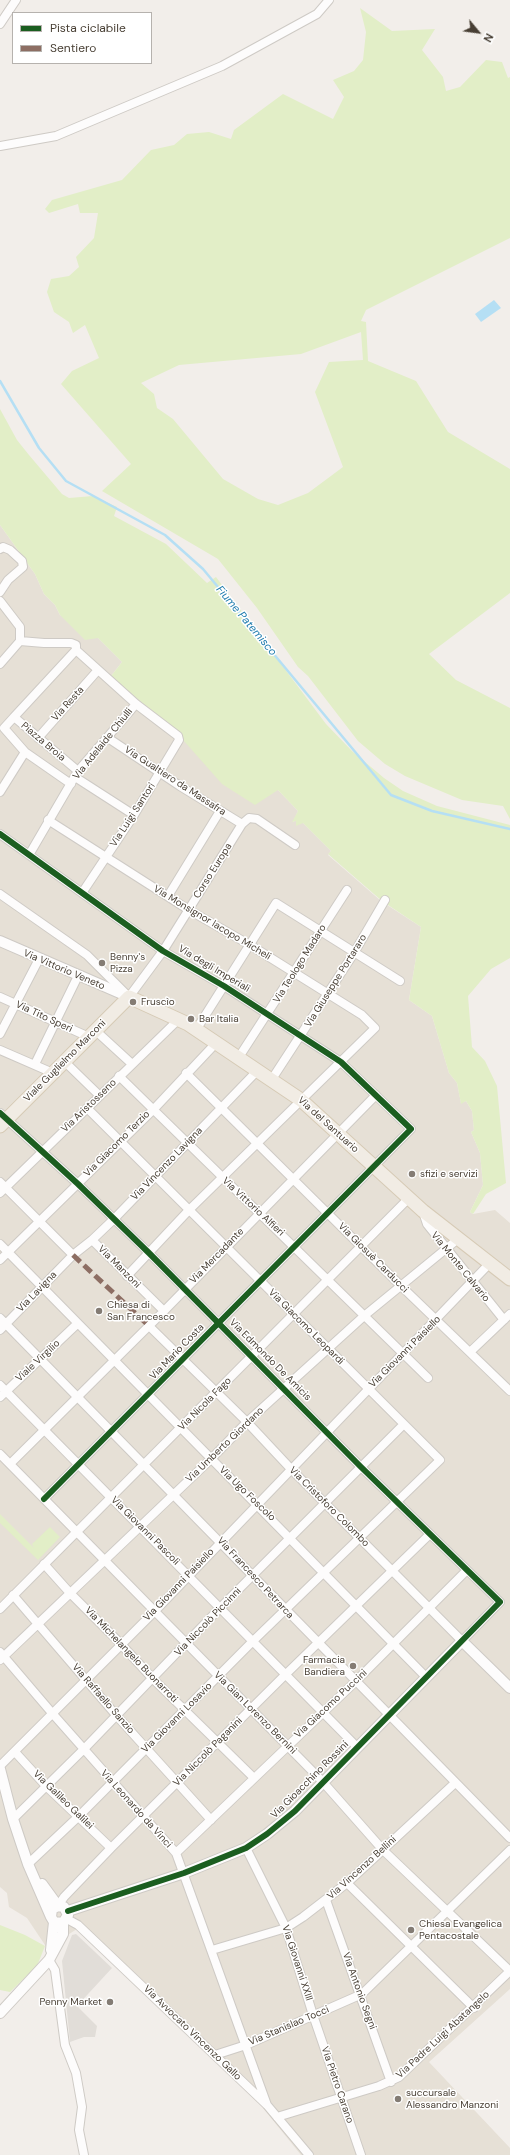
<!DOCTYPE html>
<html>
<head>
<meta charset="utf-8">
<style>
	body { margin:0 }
	#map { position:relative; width:510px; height:2155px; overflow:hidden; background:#f2eeea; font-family:"DM Sans",sans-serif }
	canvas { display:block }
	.legend { position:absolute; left:12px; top:12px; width:140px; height:52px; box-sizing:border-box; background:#fff; border:1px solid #b6b2ae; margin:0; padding:5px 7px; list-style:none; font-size:12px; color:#483f34 }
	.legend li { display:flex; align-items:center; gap:8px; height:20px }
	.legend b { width:20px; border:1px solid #b6b2ae }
	.north { position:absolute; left:458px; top:12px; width:40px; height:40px; -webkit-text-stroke:3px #fff; paint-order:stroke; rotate:119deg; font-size:11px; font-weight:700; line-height:16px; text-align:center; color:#483f34 }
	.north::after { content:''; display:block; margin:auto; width:14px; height:18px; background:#483f34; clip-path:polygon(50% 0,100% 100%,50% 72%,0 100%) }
</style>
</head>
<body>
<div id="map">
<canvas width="510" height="2155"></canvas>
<ul class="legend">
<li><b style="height:5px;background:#1b5e20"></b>Pista ciclabile</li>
<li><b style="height:5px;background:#8d6e63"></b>Sentiero</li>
</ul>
<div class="north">N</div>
</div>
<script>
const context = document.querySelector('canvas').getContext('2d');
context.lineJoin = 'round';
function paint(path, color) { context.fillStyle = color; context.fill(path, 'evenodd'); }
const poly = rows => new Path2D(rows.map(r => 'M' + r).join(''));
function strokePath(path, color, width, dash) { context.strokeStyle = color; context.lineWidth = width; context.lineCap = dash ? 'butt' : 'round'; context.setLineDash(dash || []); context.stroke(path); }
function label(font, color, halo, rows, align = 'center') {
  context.font = font + ' "DM Sans",sans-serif'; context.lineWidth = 3; context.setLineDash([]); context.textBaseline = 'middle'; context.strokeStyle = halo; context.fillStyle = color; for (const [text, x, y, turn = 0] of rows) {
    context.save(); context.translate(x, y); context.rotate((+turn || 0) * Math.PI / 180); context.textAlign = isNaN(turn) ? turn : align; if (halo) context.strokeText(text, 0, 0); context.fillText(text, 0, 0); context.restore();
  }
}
paint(poly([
	[0,525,35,574,44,594,55,605,60,615,98,638,122,662,111,676,278,790,298,811,293,822,296,820,303,823,331,851,328,855,381,901,421,927,409,1000,432,1016,449,1073,457,1083,461,1103,466,1101,472,1111,474,1130,471,1132,480,1153,483,1185,470,1212,473,1214,495,1210,510,1223,510,1989,429,2062,510,2148,510,2155,301,2155,250,2092,77,1929,47,1948,27,1918,9,1907,7,1893,0,1887]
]), '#e6e0d6');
paint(poly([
	[360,8,392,31,435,29,422,50,443,77,446,91,460,87,486,60,502,62,508,78,510,77,510,238,366,310,361,321,366,322,368,361,416,381,448,432,510,469,510,593,429,654,456,680,510,708,510,819,503,806,462,800,405,776,385,764,358,741,308,676,298,667,257,608,218,559,102,491,131,464,61,384,72,371,99,358,85,325,73,333,69,322,54,312,47,292,51,279,69,276,79,267,76,257,94,238,98,213,80,213,78,204,49,213,45,209,52,200,122,180,151,150,174,145,187,134,209,132,231,139,234,130,283,94,333,119,344,97,333,80,354,71,363,60,366,32],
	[361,332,363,360,329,362,315,392,343,467,308,493,278,505,258,499,223,479,173,419,157,408,154,394,141,383,179,365,301,354],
	[0,409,17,440,29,455,62,494,69,498,93,496,117,507,114,516,166,544,207,583,216,577,326,724,352,751,384,778,403,791,437,806,510,825,510,958,491,969,468,996,472,1047,485,1061,497,1086,506,1183,486,1194,473,1214,470,1212,483,1185,480,1153,471,1132,474,1130,472,1111,466,1101,461,1104,457,1083,449,1073,432,1016,409,1000,421,927,382,901,328,854,331,851,303,823,296,826,296,821,292,822,298,811,278,790,255,805,222,784,176,732,111,676,122,662,98,638,85,640,60,615,55,605,44,594,35,574,0,525],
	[0,1514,34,1548,32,1544,50,1527,60,1537,38,1560,0,1523],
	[0,1925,25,1935,45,1946,37,1966,10,1992,0,1990]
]), '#e2eec7');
paint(poly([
	[76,1934,112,1968,77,2006,97,2026,95,2037,84,2037,70,2042,62,1961,72,1935]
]), '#e1ddd8');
paint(poly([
	[494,300,501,308,481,322,475,314]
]), '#b5dff4');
strokePath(poly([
	[0,381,39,448,66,481,165,535,203,569,391,795,432,811,510,829]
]), '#b5dff4', 2.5);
const minor = poly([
	[0,24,16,0],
	[0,146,56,136,222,66,317,14,329,0],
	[0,549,3,547,10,550,22,561,23,567,8,580,0,592],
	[0,601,20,627,20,641],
	[20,641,44,643,71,643,76,645,76,650],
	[76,650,136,704,178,736,179,740,134,815,82,893],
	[0,664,20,641],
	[14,717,76,650],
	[38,738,98,670],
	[108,738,180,786,242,824],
	[75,777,134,815],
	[71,784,25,752,4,728,14,717,78,771],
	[0,792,25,752],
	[48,820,189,910,250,945,362,1015,375,1028,189,1210,127,1276],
	[0,834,163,951,224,986,341,1062,411,1129,44,1499],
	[29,855,78,771,136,704],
	[0,894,87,955,129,997,163,951,242,824,249,818,257,819,295,845],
	[168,896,220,811],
	[0,997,89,1037],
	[196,1030,276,903,400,981],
	[96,1031,132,1064],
	[0,1034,39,959],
	[0,1050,53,1073],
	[239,1057,347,890],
	[65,1062,100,1096],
	[35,1064,78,976],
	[186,1073,401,1286,510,1391],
	[119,1076,428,1378],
	[272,1079,354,953,385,900],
	[0,1113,78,1184,149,1253,361,1467,500,1602,462,1641,291,1469,247,1422,149,1326],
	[0,1182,73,1255],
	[0,1193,178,1020],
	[423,1212,427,1224,504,1320],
	[92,1240,164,1311],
	[0,1244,426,1677],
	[0,1260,153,1110,216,1043],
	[0,1318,510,1838],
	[0,1330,73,1255,92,1240,114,1219,258,1070],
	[470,1352,510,1314],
	[0,1385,357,1747],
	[0,1397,77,1324],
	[0,1454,322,1781,383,1850,510,1971],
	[10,1464,164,1311,376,1095],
	[44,1564,70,1593,120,1643,153,1679,254,1778],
	[13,1595,116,1715,211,1820],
	[0,1609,409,1198],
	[0,1652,52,1713,176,1853,267,2105],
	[0,1660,211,1459,247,1422,364,1316,458,1239],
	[15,1752,46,1786,111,1848],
	[0,1766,155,1611,489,1264],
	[13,1819,84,1749,220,1608,403,1425],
	[246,1848,286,1928,313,2015,361,2155],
	[176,1853,355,1682,466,1571],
	[28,1864,79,1816,253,1641,440,1460,87,1108],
	[347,1883,474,2008],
	[326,1900,391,2082],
	[58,1906,64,1897,111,1848,286,1674,430,1534],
	[67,1919,78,1925,267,2105,309,2155],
	[212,1950,286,1928,303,1917,347,1883,455,1783],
	[49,1960,55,1970,65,2045,76,2073,82,2107,79,2130,84,2155],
	[215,2055,246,2045,362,1994,510,1850],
	[277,2117,379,2086,399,2077,510,1971]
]);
const tertiary = poly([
	[0,941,129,997],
	[0,1769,13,1819,28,1864,51,1917],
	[42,1884,58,1906],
	[68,1911,184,1873,246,1848,267,1834,295,1811,462,1641,510,1688],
	[51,1950,54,1922],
	[0,2013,49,1960,63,1934,63,1923,68,1915,64,1907,58,1906,52,1909,51,1917,54,1922,63,1923]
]);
const primary = poly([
	[0,1126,129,997,188,1024,301,1100,423,1211,510,1279]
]);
strokePath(minor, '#cecac5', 10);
strokePath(tertiary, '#cecac5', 12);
strokePath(primary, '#d6cab5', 15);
strokePath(minor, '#fdfcfc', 8);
strokePath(tertiary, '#fdfcfc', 10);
strokePath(primary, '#f1ece4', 13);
strokePath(poly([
	[73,1255,149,1326]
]), '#8d6e63', 5, [10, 5]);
strokePath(poly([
	[0,834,163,951,224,986,341,1062,411,1129,44,1499],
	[0,1113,78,1184,149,1253,361,1467,500,1602,295,1811,267,1834,246,1848,184,1873,68,1911]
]), '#1b5e20', 6);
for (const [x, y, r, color] of [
	[102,963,4,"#847c74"],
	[133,1002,4,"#847c74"],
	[191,1019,4,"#847c74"],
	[412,1174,4,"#847c74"],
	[99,1311,4,"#847c74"],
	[353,1666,4,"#847c74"],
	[411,1930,4,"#847c74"],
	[110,2002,4,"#847c74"],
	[398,2099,4,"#847c74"]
]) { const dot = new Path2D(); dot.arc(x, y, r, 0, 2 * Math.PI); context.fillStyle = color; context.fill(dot); strokePath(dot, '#fff', 1.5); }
label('10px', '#483f34', '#fff', [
	["Via Resta",68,704,-48],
	["Piazza Broia",43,742,40],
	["Via Adelaide Chiulli",103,744,-51],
	["Via Gualtiero da Massafra",175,781,33],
	["Via Luigi Santori",133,815,-57],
	["Corso Europa",213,871,-58],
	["Via Monsignor Iacopo Micheli",212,923,31],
	["Via Teologo Madaro",300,964,-58],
	["Via degli Imperiali",214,969,31],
	["Via Vittorio Veneto",64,970,23],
	["Via Giuseppe Portararo",336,981,-58],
	["Via Tito Speri",44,1017,25],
	["Viale Guglielmo Marconi",65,1061,-45],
	["Via Aristosseno",89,1106,-44],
	["Via del Santuario",328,1125,42],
	["Via Giacomo Terzio",117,1144,-45],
	["Via Vincenzo Lavigna",167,1164,-46],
	["Via Vittorio Alfieri",253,1207,43],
	["Via Mercadante",217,1256,-46],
	["Via Giosuè Carducci",373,1258,45],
	["Via Manzoni",119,1267,45],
	["Via Monte Calvario",460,1267,51],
	["Via Lavigna",37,1292,-46],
	["Via Giacomo Leopardi",306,1327,45],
	["Via Mario Costa",177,1352,-46],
	["Via Giovanni Paisiello",405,1352,-45],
	["Via Edmondo De Amicis",270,1360,45],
	["Viale Virgilio",38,1361,-43],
	["Via Nicola Fago",205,1404,-45],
	["Via Umberto Giordano",225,1445,-44],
	["Via Ugo Foscolo",247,1494,44],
	["Via Cristoforo Colombo",329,1507,45],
	["Via Giovanni Pascoli",145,1531,45],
	["Via Francesco Petrarca",255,1578,47],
	["Via Giovanni Paisiello",179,1585,-46],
	["Via Niccolò Piccinni",208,1622,-46],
	["Via Michelangelo Buonarroti",131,1655,46],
	["Via Raffaello Sanzio",103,1699,49],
	["Via Giacomo Puccini",331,1704,-43],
	["Via Gian Lorenzo Bernini",255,1713,45],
	["Via Giovanni Losavio",177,1718,-45],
	["Via Niccolò Paganini",208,1752,-45],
	["Via Gioacchino Rossini",310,1780,-45],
	["Via Galileo Galilei",63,1800,44],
	["Via Leonardo da Vinci",136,1809,48],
	["Via Vincenzo Bellini",362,1868,-42],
	["Via Giovanni XXIII",297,1963,72],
	["Via Antonio Segni",359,1991,70],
	["Via Stanislao Tocci",289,2026,-23],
	["Via Avvocato Vincenzo Gallo",192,2033,44],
	["Via Padre Luigi Abatangelo",443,2035,-43],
	["Via Pietro Carano",337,2085,71]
]);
label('10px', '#483f34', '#fff', [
	["Benny's",110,957],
	["Pizza",110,969],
	["Fruscìo",141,1002],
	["Bar Italia",199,1019],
	["sfizi e servizi",420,1174],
	["Chiesa di",107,1305],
	["San Francesco",107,1317],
	["Farmacia",345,1660,"right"],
	["Bandiera",345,1672,"right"],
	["Chiesa Evangelica",419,1924],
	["Pentacostale",419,1936],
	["Penny Market",102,2002,"right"],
	["succursale",406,2093],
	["Alessandro Manzoni",406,2105]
], 'left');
label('italic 11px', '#1f7cae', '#fff', [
	["Fiume Patemisco",246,621,50]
]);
</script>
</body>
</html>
